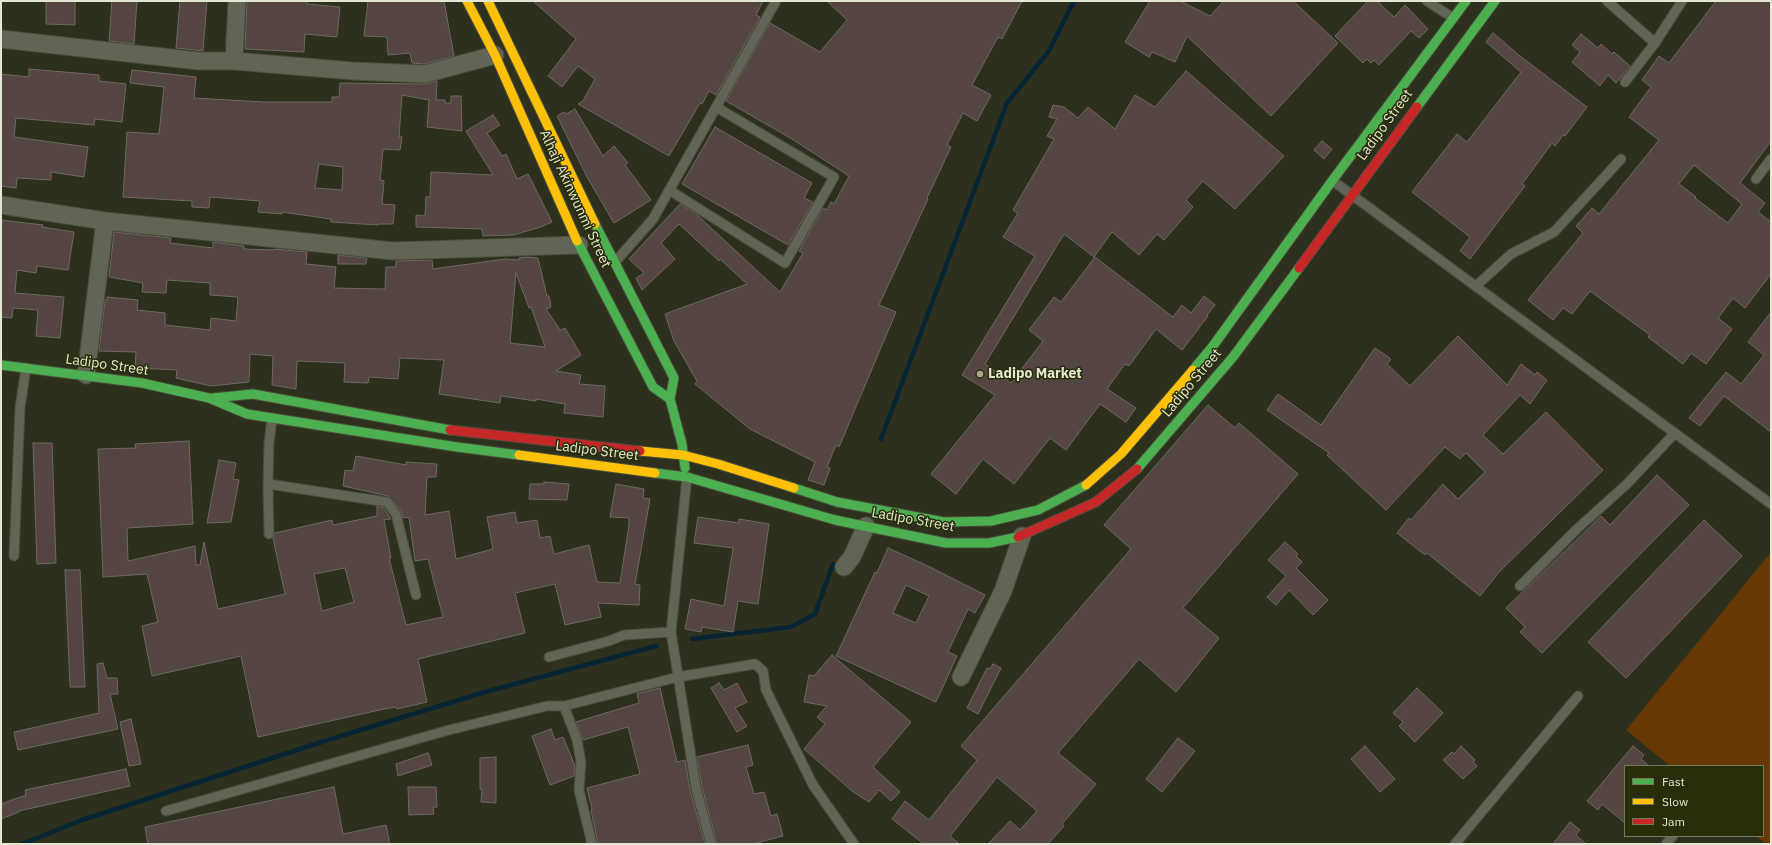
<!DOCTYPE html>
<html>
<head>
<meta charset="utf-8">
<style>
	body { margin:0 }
	#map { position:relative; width:1772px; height:845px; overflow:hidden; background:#2c301c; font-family:"IBM Plex Sans",sans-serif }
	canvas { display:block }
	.frame { position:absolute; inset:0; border:2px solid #e4e8d3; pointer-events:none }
	.legend { position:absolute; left:1624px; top:765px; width:140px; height:72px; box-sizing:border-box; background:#282e09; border:1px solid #73785a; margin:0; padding:5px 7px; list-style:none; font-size:12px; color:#e4e8d3 }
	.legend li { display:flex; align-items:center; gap:8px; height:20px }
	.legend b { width:20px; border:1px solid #73785a }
</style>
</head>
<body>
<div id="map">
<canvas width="1772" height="845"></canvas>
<div class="frame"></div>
<ul class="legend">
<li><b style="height:5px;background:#4caf50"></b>Fast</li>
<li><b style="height:5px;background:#ffc107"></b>Slow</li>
<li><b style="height:5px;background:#c62828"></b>Jam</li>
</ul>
</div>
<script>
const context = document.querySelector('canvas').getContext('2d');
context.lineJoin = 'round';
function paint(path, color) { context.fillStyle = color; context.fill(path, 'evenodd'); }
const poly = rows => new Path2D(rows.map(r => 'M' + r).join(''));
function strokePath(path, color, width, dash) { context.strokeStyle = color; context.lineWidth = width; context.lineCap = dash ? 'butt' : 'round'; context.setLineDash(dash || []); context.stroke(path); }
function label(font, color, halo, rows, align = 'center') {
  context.font = font + ' "IBM Plex Sans",sans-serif'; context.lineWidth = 3; context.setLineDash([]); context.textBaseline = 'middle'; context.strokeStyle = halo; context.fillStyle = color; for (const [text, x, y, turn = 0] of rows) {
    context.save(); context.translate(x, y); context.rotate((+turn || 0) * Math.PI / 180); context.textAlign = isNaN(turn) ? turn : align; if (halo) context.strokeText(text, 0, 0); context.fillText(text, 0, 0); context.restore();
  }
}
paint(poly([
	[1771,552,1771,844,1766,844,1756,836,1763,836,1763,766,1670,766,1626,730]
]), '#663806');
strokePath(poly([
	[881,439,1007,103,1049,51,1074,1],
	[692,639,791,627,815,614,833,564],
	[22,844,82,820,328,740,485,692,656,646]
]), '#062433', 4.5);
const building = poly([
	[46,1,75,1,75,25,46,24,46,1],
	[112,1,137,1,134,44,109,41,112,1],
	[180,1,207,1,203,51,176,48,180,1],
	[247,1,307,1,307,4,340,7,337,37,305,34,304,52,245,49,247,1],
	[368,1,444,1,454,56,424,64,412,63,410,53,388,55,387,37,364,36,368,1],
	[533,1,763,1,756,15,760,17,716,95,709,91,702,104,700,103,669,156,578,104,583,101,595,79,578,66,562,87,548,76,576,39,533,1],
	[827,1,1022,1,1002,39,998,37,972,85,991,95,977,121,963,113,947,145,951,147,927,198,928,199,879,305,896,312,839,447,836,445,827,467,830,468,824,485,808,480,815,462,750,429,695,384,697,381,674,341,665,314,747,284,720,259,719,261,679,224,661,243,675,259,642,290,636,278,644,273,629,259,680,204,695,213,780,292,803,253,799,251,823,208,827,210,831,202,834,204,849,176,792,139,726,101,770,23,820,52,847,20,827,1],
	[1150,1,1180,1,1210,16,1224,1,1293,1,1338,43,1271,116,1187,36,1175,62,1152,52,1149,57,1125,42,1150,1],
	[1368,1,1377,1,1394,17,1405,5,1428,29,1419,38,1411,31,1379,65,1374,60,1371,63,1367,59,1363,63,1335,36,1368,1],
	[1716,1,1771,1,1771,141,1740,183,1765,203,1758,212,1771,222,1771,274,1745,308,1733,298,1718,318,1732,329,1706,364,1691,353,1683,364,1648,337,1650,335,1590,291,1572,314,1563,308,1553,320,1528,300,1583,233,1576,226,1592,208,1599,214,1659,140,1629,117,1651,87,1642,80,1659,56,1669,63,1716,1],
	[1694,165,1742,204,1728,223,1695,198,1696,197,1679,184,1694,165],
	[1493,33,1520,56,1587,107,1565,136,1563,135,1555,146,1552,143,1522,184,1525,186,1470,259,1460,251,1470,237,1412,192,1457,134,1467,142,1521,72,1486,42,1493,33],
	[1581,34,1598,48,1601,44,1612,54,1614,52,1630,66,1616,83,1608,75,1600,86,1572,62,1580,52,1572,45,1581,34],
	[29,69,99,75,99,81,126,84,122,122,95,119,94,125,16,118,14,137,88,147,84,177,51,172,51,180,17,178,16,188,1,186,1,74,29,77,29,69],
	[132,70,196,77,194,98,264,102,332,102,332,97,339,97,340,83,425,84,437,81,436,100,445,100,445,103,451,103,451,96,461,96,462,131,427,127,429,100,402,95,399,137,402,137,400,150,383,149,380,180,384,181,382,204,395,205,393,224,378,224,378,225,331,222,331,219,282,212,282,214,258,212,260,201,210,197,209,208,192,207,192,201,123,197,127,132,159,134,164,87,130,83,132,70],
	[319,164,343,167,342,190,315,188,319,164],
	[1186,71,1284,156,1235,209,1203,181,1186,200,1193,207,1164,240,1157,234,1139,255,1112,232,1094,257,1064,234,985,364,1011,383,1043,341,1029,330,1054,297,1061,302,1095,257,1173,317,1182,305,1191,313,1204,296,1215,305,1207,315,1208,316,1182,350,1156,329,1129,366,1125,364,1107,389,1136,408,1126,422,1100,404,1066,450,1050,438,1014,484,983,459,956,494,931,474,995,395,962,375,1035,256,1003,237,1018,213,1013,210,1054,139,1047,136,1057,119,1049,117,1053,105,1064,107,1078,118,1088,107,1115,129,1135,95,1155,107,1186,71],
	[575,109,603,156,614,146,628,163,625,165,651,200,614,223,587,177,557,116,564,112,566,114,575,109],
	[493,115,500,125,487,133,502,156,506,154,517,179,528,174,552,222,541,227,513,235,483,236,482,229,416,227,416,215,425,216,426,197,430,197,431,172,493,175,466,131,493,115],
	[715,127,812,183,804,198,813,202,788,245,682,184,715,127],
	[1322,141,1332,149,1324,159,1314,150,1322,141],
	[1,220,43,225,42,227,74,232,68,270,37,266,36,273,17,270,15,293,64,297,60,338,36,336,38,310,13,308,12,318,1,317,1,220],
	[114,232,171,238,170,243,213,248,213,242,244,246,244,249,274,250,274,249,307,252,306,264,336,267,334,288,385,289,386,267,396,267,396,261,432,260,433,269,505,259,519,260,519,258,527,257,538,258,547,296,549,296,551,307,546,309,560,330,565,328,581,355,556,371,581,375,579,384,605,386,603,417,564,413,565,404,536,399,536,401,501,396,500,403,439,394,444,360,400,358,398,379,369,377,368,383,344,382,345,363,297,361,296,389,272,385,273,356,250,354,249,382,211,386,176,378,177,370,135,368,136,352,99,351,105,300,107,300,107,297,138,300,137,310,165,313,165,325,210,330,211,318,236,321,238,297,210,295,210,283,167,280,166,293,142,292,143,283,109,277,114,232],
	[516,273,529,308,531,307,545,347,510,343,516,273],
	[338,255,367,258,366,264,338,264,338,255],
	[1771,312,1771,432,1724,396,1700,426,1689,418,1726,372,1741,384,1764,355,1748,342,1771,312],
	[1458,336,1507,385,1521,364,1535,375,1537,372,1547,380,1530,404,1520,395,1483,435,1503,454,1546,412,1603,470,1499,572,1480,596,1427,553,1425,555,1397,533,1409,518,1411,520,1443,484,1458,499,1485,472,1466,453,1460,459,1445,447,1386,510,1327,455,1329,453,1267,410,1278,394,1321,425,1375,348,1391,359,1387,364,1410,386,1458,336],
	[1208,405,1235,428,1239,423,1298,474,1183,608,1219,638,1176,692,1139,659,1058,753,1096,784,1062,824,1064,826,1048,844,988,844,1010,821,1020,830,1037,811,997,777,950,836,959,844,924,844,892,819,905,801,929,820,977,760,961,746,1131,549,1104,525,1208,405],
	[189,441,193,524,127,528,128,561,195,546,196,565,200,565,204,542,218,609,285,594,273,538,275,533,332,520,333,525,377,516,377,506,384,508,391,519,384,520,391,558,389,558,406,625,443,617,428,559,415,561,409,517,403,518,401,510,388,496,343,486,345,470,353,471,356,456,406,465,406,462,437,464,436,477,427,477,425,515,449,511,456,559,493,549,487,517,515,512,517,523,537,520,540,538,550,536,554,554,589,545,597,582,620,583,629,525,629,518,610,517,616,484,644,489,643,498,650,499,635,584,640,585,639,605,598,603,601,617,565,625,555,584,515,593,525,633,418,659,427,702,397,709,396,707,384,709,258,737,241,656,152,676,142,626,158,622,147,574,103,577,98,449,136,448,135,444,189,441],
	[345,568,354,602,322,611,314,574,345,568],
	[33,443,52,443,56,563,37,564,33,443],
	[219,460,236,463,233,479,239,480,231,522,207,523,219,460],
	[1657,475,1689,505,1542,653,1520,632,1525,627,1506,608,1601,516,1610,525,1657,475],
	[544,482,569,484,567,500,529,499,530,484,544,484,544,482],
	[698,517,739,523,739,519,769,524,758,604,738,601,733,632,702,627,701,632,685,629,691,599,724,606,733,548,694,543,698,517],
	[1704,520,1742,556,1626,678,1588,642,1704,520],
	[1285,542,1298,554,1296,556,1302,562,1296,568,1328,600,1313,615,1289,590,1276,605,1267,597,1286,576,1268,560,1285,542],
	[888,548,932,568,985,595,975,613,968,609,948,652,957,656,936,702,836,656,875,572,877,573,888,548],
	[906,585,929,596,916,623,893,613,906,585],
	[65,570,80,570,85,687,70,687,65,570],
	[832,655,911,722,873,767,900,792,891,801,879,790,869,802,852,791,804,749,825,724,817,717,827,706,804,702,809,675,814,676,832,655],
	[103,663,107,678,117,678,118,694,110,694,118,729,18,750,14,732,99,713,97,664,103,663],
	[993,664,1001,668,978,714,967,708,987,668,990,669,993,664],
	[719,683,724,690,737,683,747,702,735,708,747,726,737,732,711,688,719,683],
	[660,688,677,762,685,760,690,790,705,844,598,844,591,810,592,809,587,788,640,774,628,727,583,740,576,722,639,703,637,694,660,688],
	[1417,688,1443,713,1415,742,1399,726,1403,722,1393,713,1417,688],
	[131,719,141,764,129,766,120,722,131,719],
	[551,729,555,740,563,737,575,766,574,776,550,785,532,736,551,729],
	[1178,738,1195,751,1162,792,1146,779,1178,738],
	[748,745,753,765,746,767,754,794,764,792,771,816,777,814,783,836,752,844,717,844,702,787,697,757,748,745],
	[1365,746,1395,779,1380,792,1351,759,1365,746],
	[1461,746,1475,760,1473,762,1477,766,1463,779,1443,760,1452,752,1454,754,1461,746],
	[1633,746,1644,755,1641,759,1649,766,1625,766,1625,823,1602,804,1598,810,1587,801,1633,746],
	[428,753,432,765,398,776,396,764,428,753],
	[496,757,496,803,481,802,482,789,480,789,480,758,496,757],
	[126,769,130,786,19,811,19,812,1,819,1,804,26,795,25,790,126,769],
	[334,787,343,834,386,825,390,844,148,844,145,827,334,787],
	[408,787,436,787,437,807,433,807,434,814,409,815,408,787],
	[1570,822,1580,830,1576,835,1586,844,1553,844,1570,822]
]);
paint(building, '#544442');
strokePath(building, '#6f6962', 1);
const lane = poly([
	[1427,1,1453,18],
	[1607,1,1655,43],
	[1625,82,1655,43,1682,1],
	[1756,179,1771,159],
	[1333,181,1771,504],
	[669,190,785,263,834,177,716,107],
	[615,262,653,219,776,1],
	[1476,286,1511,254,1554,232,1621,159],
	[687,477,671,632,696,788,711,844],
	[268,484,387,502,396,514,416,595],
	[269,534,268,484,269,443,272,418],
	[14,556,20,408,26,368],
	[1520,586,1577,529,1627,484,1675,433],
	[549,657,609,641,624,635,671,632],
	[564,706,577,740,581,762,579,790,592,844],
	[166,811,445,731,547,706,564,706,678,677,755,664,763,671,766,690,813,785,854,844],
	[1455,844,1578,696],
	[1666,844,1673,836]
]);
const street = poly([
	[1,39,199,61,234,61,353,71,425,74,495,55],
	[234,61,237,1],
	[1,205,105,221,393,251,579,245],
	[86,375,105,221],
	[844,567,852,557,866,526],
	[961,677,1003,591,1022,536]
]);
const fast = poly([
	[1417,107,1495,1],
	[595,224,674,378,670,399,682,444,685,468],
	[577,241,653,387,670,399],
	[1,365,142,383,209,398,247,414,457,447,519,455],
	[1193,370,1213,346,1332,181,1466,1],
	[213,398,253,394,450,430],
	[1137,469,1233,357,1299,268],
	[655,473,687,477,835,520,946,543,989,543,1018,537],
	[794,488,837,502,944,522,991,521,1038,510,1086,485]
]);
const slow = poly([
	[467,1,495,55,577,241],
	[488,1,595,224],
	[640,451,683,455,718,464,794,488],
	[519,455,655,473],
	[1086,485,1121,454,1193,370]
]);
const jam = poly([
	[1299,268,1417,107],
	[450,430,640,451],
	[1018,537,1096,502,1137,469]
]);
strokePath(lane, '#4a4d3c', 11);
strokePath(street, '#4a4d3c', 19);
strokePath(fast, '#4a4d3c', 11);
strokePath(slow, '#4a4d3c', 11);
strokePath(jam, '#4a4d3c', 11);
strokePath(lane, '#626455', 9);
strokePath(street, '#626455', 17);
strokePath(fast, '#4caf50', 9);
strokePath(slow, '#ffc107', 9);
strokePath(jam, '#c62828', 9);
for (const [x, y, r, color] of [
	[980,374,4,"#a4a893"]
]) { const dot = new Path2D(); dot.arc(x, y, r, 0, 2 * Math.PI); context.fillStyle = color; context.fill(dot); strokePath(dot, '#282e09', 1.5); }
label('14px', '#e4e8d3', '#282e09', [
	["Ladipo Street",1385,125,-54],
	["Alhaji Akinwunmi Street",575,199,65],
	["Ladipo Street",107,365,8],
	["Ladipo Street",1192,383,-50],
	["Ladipo Street",597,451,7],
	["Ladipo Street",913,520,10]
]);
label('bold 14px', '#e4e8d3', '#282e09', [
	["Ladipo Market",988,374]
], 'left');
</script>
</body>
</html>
